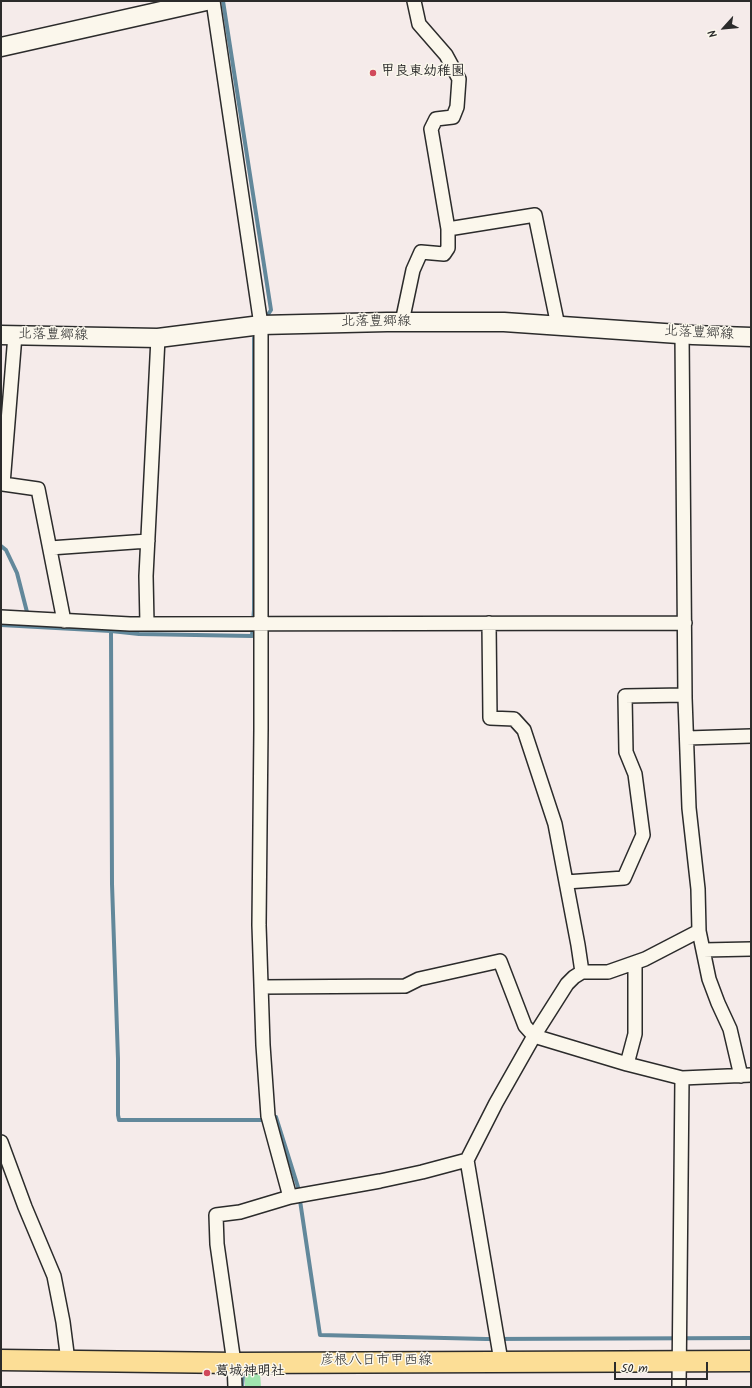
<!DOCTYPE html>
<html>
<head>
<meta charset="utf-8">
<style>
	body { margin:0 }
	#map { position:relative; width:752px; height:1388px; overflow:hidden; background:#f5ebea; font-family:Kalam,sans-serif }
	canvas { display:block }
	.frame { position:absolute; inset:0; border:2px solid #2b2b2b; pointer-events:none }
	.north { position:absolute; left:704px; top:8px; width:40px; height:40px; -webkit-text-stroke:3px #fbf7ec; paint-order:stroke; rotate:243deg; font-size:11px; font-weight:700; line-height:16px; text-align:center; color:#2b2b2b }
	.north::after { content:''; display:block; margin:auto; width:14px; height:18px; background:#2b2b2b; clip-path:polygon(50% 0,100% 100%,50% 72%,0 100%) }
	.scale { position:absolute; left:614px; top:1362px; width:94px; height:18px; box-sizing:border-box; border:2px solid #2b2b2b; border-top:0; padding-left:5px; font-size:12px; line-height:14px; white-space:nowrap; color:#2b2b2b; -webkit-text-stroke:3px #fbf7ec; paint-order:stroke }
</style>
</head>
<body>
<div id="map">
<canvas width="752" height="1388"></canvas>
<div class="frame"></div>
<div class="north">N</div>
<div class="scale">50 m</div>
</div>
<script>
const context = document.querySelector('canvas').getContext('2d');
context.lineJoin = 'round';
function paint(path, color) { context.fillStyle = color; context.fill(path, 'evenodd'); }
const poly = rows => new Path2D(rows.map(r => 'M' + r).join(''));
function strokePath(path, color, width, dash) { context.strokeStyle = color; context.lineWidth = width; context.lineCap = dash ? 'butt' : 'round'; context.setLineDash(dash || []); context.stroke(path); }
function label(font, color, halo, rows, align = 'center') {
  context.font = font + ' Kalam,"Klee One",sans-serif'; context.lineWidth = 3; context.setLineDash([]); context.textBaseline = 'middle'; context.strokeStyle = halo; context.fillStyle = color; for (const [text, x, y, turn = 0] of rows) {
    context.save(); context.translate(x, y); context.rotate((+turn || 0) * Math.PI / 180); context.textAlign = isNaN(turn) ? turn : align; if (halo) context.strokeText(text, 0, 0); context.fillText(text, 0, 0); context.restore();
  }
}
paint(poly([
	[259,1357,261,1387,245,1387,245,1358]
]), '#a1e4af');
strokePath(poly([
	[223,1,271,310,265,319],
	[1,546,6,550,17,573,28,616],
	[1,625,111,631,112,884,118,1059,118,1115,119,1120,262,1120,276,1117,298,1187,320,1335,486,1339,751,1338],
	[111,631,139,634,252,636,254,610,254,338,257,334],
	[242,1387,243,1375]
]), '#62889b', 4);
const street = poly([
	[213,1,261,325,261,729,259,925,263,1045,268,1116,290,1197],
	[414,1,419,24,446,55,459,79,457,107,453,117,436,119,431,129,448,229,535,215,558,326],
	[402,322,413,270,421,252,444,254,448,248,448,229],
	[682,334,685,698,689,808,698,889,699,931,709,979,718,1003,730,1029,741,1076],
	[15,335,3,484,38,489,64,621],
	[50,548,148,541],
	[1,617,130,624,685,623],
	[489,623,490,718,514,719,524,730,555,824,578,945,582,972],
	[147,624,146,576,158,338],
	[687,738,751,736],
	[566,882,624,878,643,835,635,774,626,752,625,696,685,695],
	[703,950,751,949],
	[261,987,405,986,419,979,500,961,525,1026,534,1036,627,1064,682,1078,751,1075],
	[627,1064,635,1034,635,963],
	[1,1142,25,1207,54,1276,63,1322,68,1361],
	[501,1361,467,1160,496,1103,534,1036,567,984,574,977,582,972,608,972,645,959,699,931],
	[235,1387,234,1363,217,1244,216,1215,240,1212,290,1197,380,1181,422,1172,467,1160],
	[679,1387,682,1078]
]);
const secondary = poly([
	[1,47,206,1],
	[1,335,158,338,261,325,387,322,504,322,693,335,751,337]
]);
const primary = poly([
	[1,1360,234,1363,751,1361]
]);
strokePath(street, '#2b2b2b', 16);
strokePath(secondary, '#2b2b2b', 21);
strokePath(primary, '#2b2b2b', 23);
strokePath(street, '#fbf7ec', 13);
strokePath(secondary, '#fbf7ec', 18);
strokePath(primary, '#fcde96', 20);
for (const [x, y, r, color] of [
	[373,73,4,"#d1495b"],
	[207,1373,4,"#d1495b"]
]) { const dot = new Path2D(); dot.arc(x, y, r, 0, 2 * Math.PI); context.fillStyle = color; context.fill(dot); strokePath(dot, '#fbf7ec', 1.5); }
label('bold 14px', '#2b2b2b', '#fbf7ec', [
	["甲良東幼稚園",381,73],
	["葛城神明社",215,1373]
], 'left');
label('14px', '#2b2b2b', '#fbf7ec', [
	["北落豊郷線",376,323],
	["北落豊郷線",699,334,3],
	["北落豊郷線",53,336,1],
	["彦根八日市甲西線",376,1362]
]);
</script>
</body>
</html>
